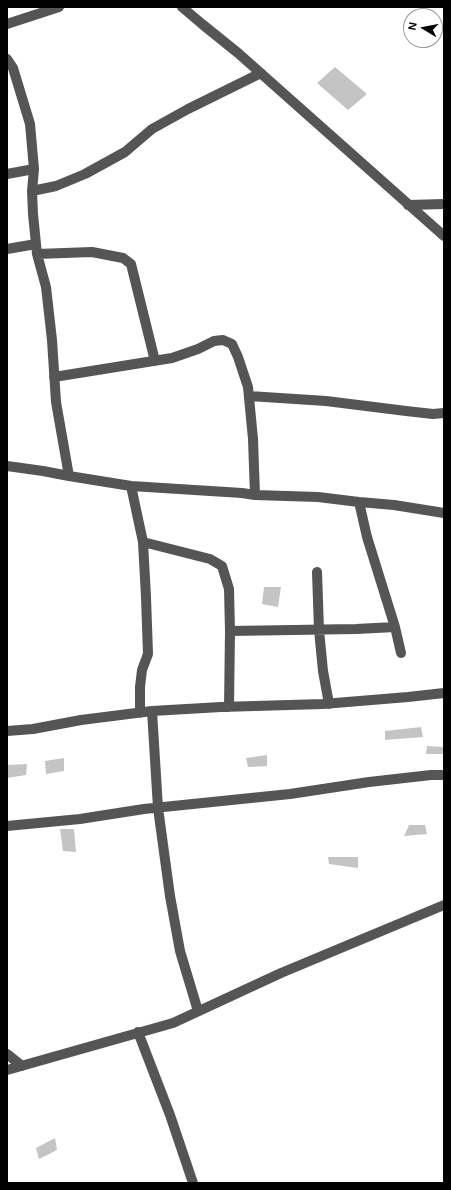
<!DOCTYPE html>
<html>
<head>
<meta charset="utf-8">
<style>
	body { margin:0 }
	#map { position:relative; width:451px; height:1190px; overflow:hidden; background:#fff; font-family:Helvetica,sans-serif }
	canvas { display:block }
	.frame { position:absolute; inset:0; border:8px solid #000; pointer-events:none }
	.north { position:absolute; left:403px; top:8px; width:40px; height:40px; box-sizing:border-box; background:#fff; border:1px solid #999; border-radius:50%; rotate:280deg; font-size:11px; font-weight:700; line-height:16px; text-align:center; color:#000 }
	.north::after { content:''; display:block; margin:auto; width:14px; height:18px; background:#000; clip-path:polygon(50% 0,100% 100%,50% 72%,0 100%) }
</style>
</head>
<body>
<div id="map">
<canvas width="451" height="1190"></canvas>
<div class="frame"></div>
<div class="north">N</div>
</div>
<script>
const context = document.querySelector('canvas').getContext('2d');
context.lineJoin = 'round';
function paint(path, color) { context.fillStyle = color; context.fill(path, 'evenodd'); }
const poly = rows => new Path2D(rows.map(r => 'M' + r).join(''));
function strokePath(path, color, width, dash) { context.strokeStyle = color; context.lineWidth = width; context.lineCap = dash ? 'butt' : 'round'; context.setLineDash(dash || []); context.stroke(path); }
paint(poly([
	[335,67,367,94,348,110,317,83],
	[264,587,281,587,278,607,262,604],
	[421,727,423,737,385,740,385,731],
	[427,746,444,747,444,754,426,754],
	[267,755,267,766,248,767,246,758],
	[64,758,64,771,46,774,45,761],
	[27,764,26,775,7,778,7,765],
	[409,825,425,825,427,834,404,836],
	[60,829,74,829,76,852,63,851],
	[328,857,358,857,358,868,329,864],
	[55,1138,57,1150,39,1159,36,1148]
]), '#c4c4c4');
strokePath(poly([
	[182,7,202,24,238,53,444,236],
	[7,24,59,7],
	[7,59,13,68,30,124,34,169,32,191,33,214,37,254,46,287,52,340,56,402,69,476],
	[7,174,34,169],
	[32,191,56,186,85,174,125,152,152,129,188,109,261,73],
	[408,205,444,204],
	[7,249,36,244],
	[37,254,92,252,123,258,131,264,155,361],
	[54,377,172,358,198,349,214,341,223,340,232,344,238,357,248,387,253,439,255,495],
	[249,396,326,401,406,411,433,414,444,413],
	[7,466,43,471,69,476,131,486,242,493,255,495,318,497,359,502,394,505,444,513],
	[131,486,143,542,146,597,148,654,142,670,140,687,140,713],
	[359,502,367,537,395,627,401,653],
	[143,542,210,559,222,566,229,589,230,631,229,707],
	[317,572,319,630,323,671,329,704],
	[230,631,356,629,395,627],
	[152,711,158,808,170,896,180,951,198,1011],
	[7,731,33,729,81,720,152,711,221,707,323,704,408,697,444,693],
	[7,826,80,819,144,809,290,794,369,782,431,775,444,775],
	[138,1032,170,1115,193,1183],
	[7,1054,22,1066],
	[7,1070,173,1023,281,973,444,905]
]), '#555', 10);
</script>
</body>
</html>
